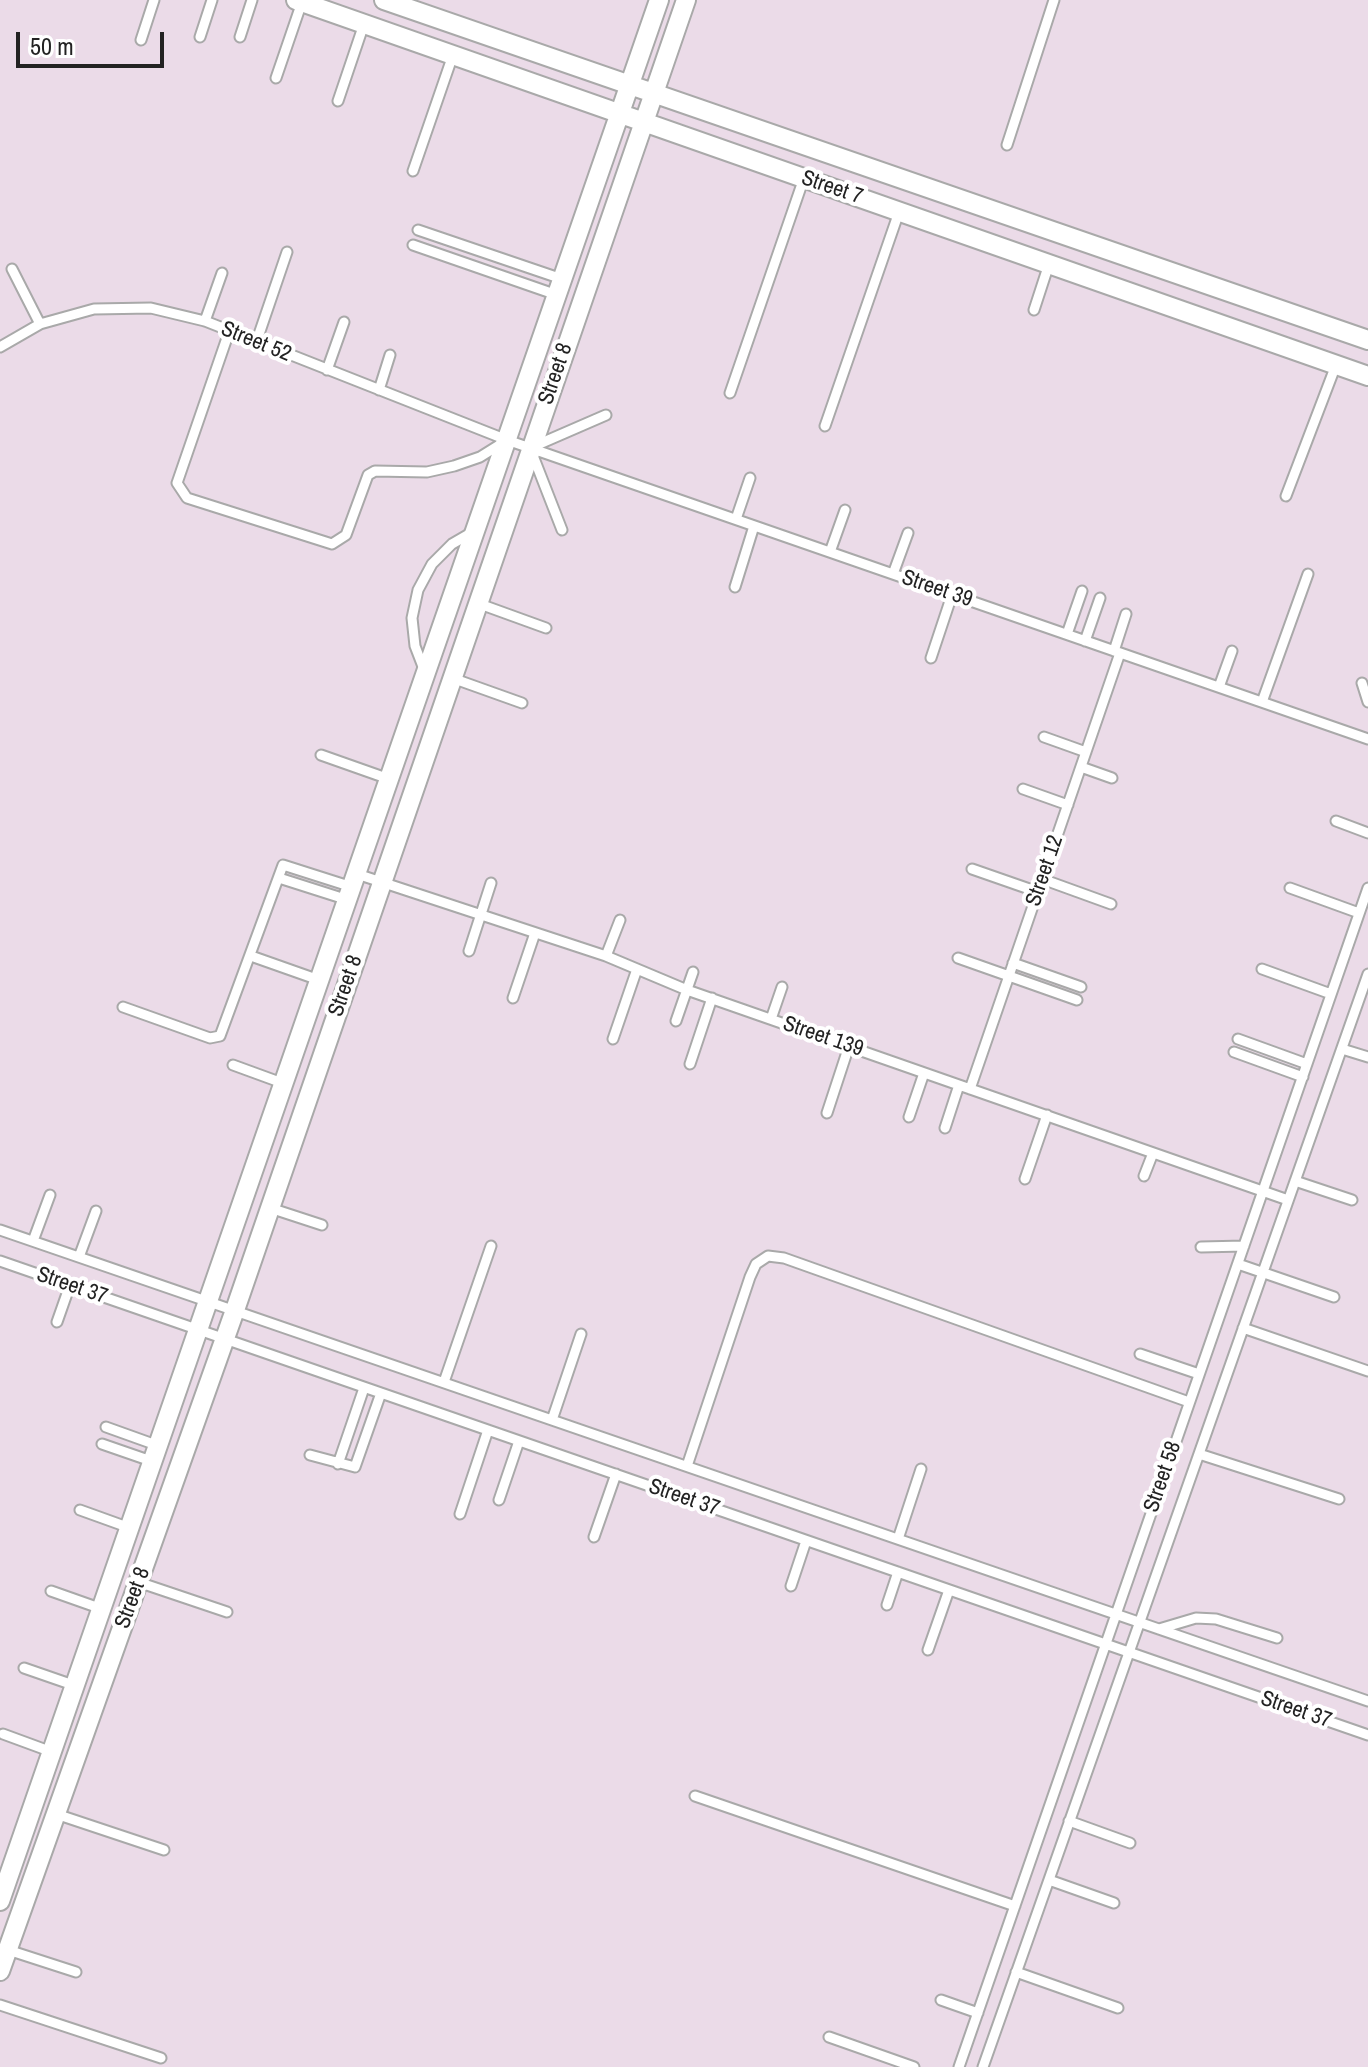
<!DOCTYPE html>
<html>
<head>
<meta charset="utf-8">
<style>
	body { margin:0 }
	#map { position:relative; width:1368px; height:2067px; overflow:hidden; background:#f2efe9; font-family:"Archivo Narrow",sans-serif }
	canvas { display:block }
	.scale { position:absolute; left:16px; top:32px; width:148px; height:36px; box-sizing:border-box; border:4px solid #222; border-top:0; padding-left:10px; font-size:24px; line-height:28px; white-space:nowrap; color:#222; -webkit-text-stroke:6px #fff; paint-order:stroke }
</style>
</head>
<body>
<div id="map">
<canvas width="1368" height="2067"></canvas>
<div class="scale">50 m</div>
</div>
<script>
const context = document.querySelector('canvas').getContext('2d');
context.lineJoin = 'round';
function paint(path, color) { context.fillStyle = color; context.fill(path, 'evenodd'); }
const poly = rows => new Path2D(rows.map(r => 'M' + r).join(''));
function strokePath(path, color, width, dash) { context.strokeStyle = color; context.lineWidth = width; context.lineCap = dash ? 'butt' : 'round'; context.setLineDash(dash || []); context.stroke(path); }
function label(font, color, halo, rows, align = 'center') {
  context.font = font + ' "Archivo Narrow",sans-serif'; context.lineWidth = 8; context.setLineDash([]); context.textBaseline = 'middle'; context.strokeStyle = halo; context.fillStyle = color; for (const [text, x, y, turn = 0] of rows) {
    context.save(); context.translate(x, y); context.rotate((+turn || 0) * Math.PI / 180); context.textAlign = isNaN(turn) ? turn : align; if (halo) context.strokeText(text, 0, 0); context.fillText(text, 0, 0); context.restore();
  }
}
paint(poly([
	[0,0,1368,0,1368,2067,0,2067]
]), '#ebdbe8');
const lane = poly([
	[200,37,212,0],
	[240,37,252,0],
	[141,40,154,0],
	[276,78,302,2],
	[338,101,364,24],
	[1007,145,1054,0],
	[413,171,453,55],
	[418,230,562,279],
	[413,245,557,295],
	[12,269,40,324],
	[1034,310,1049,264],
	[205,321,222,273],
	[229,332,177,483,187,498,332,544,346,535,368,475,375,471,427,472,454,466,480,457,504,442],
	[256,343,287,252],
	[0,347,40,324,94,309,151,308,205,321,507,440,1368,739],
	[327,370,344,322],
	[379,390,390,355],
	[730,393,804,178],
	[825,426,899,212],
	[1286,496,1336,365],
	[736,519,750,478],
	[562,530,530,448,606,415],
	[830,552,845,510],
	[893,574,908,533],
	[735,587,754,526],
	[477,603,546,628],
	[1067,634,1082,591],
	[1085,641,1100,598],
	[1114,651,1126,614],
	[931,658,952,595],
	[425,672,415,646,412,618,418,590,432,564,452,544,471,533],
	[452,678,522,703],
	[1362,683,1368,702],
	[1219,687,1232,651],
	[1262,702,1308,574],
	[1044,737,1086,752],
	[321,755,389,779],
	[1081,767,1112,778],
	[1023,789,1068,805],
	[1336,821,1368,833],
	[972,869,1038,892],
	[357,874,606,956,687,990,1288,1200],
	[279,878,348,900],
	[1042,879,1111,904],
	[1290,888,1359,913],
	[469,951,491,883],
	[251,956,319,980],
	[606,956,620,920],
	[958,958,1077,1000],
	[1013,963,1081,987],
	[1262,969,1331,994],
	[513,998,535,933],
	[123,1007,210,1038,220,1036,283,865,352,887],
	[771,1019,782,987],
	[676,1021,693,972],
	[613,1039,637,969],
	[1238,1039,1307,1064],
	[1342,1049,1368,1057],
	[1234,1052,1303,1077],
	[690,1064,712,998],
	[233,1065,285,1084],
	[970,1089,1120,653],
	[827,1113,849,1046],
	[909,1117,924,1073],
	[945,1128,959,1085],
	[1144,1176,1153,1153],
	[1025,1179,1047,1115],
	[1295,1181,1352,1200],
	[270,1208,322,1225],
	[0,1230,1368,1701],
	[33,1241,50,1195],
	[1201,1247,1244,1246],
	[79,1257,96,1211],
	[0,1261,1368,1735],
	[1238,1264,1334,1297],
	[57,1322,70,1285],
	[1243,1328,1368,1371],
	[1140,1354,1199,1374],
	[444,1382,491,1246],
	[552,1420,581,1334],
	[106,1427,159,1446],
	[102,1444,154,1462],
	[1199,1454,1339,1499],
	[310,1455,355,1467,381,1393],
	[338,1464,364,1388],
	[687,1466,750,1277,756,1264,768,1256,784,1258,1189,1402],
	[499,1500,519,1441],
	[80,1510,130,1528],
	[460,1514,488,1430],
	[594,1537,616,1474],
	[898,1539,921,1469],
	[138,1582,227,1612],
	[791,1586,806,1541],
	[51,1591,102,1609],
	[887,1605,898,1572],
	[1159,1629,1196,1618,1216,1619,1277,1638],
	[928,1650,949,1590],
	[24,1668,76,1686],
	[3,1734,52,1752],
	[695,1796,1015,1906],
	[56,1814,164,1850],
	[1069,1821,1130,1843],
	[1049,1880,1114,1903],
	[8,1950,76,1972],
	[1016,1972,1118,2008],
	[941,2000,978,2013],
	[0,2005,161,2058],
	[829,2037,914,2067],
	[959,2067,1368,888],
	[983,2067,1368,974]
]);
const street = poly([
	[296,0,1368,376],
	[384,0,1368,340],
	[0,1901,659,0],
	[0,1971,235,1310,686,0]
]);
strokePath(lane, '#a9a9a9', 13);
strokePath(street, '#a9a9a9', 22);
strokePath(lane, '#fff', 9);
strokePath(street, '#fff', 18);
label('22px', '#222', '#fff', [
	["Street 7",832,188,19],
	["Street 52",256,342,22],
	["Street 8",556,374,-71],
	["Street 39",937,589,19],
	["Street 12",1045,871,-71],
	["Street 8",346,986,-71],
	["Street 139",823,1037,19],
	["Street 37",72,1286,19],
	["Street 58",1163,1477,-71],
	["Street 37",684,1498,19],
	["Street 8",133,1598,-70],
	["Street 37",1296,1710,19]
]);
</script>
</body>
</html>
